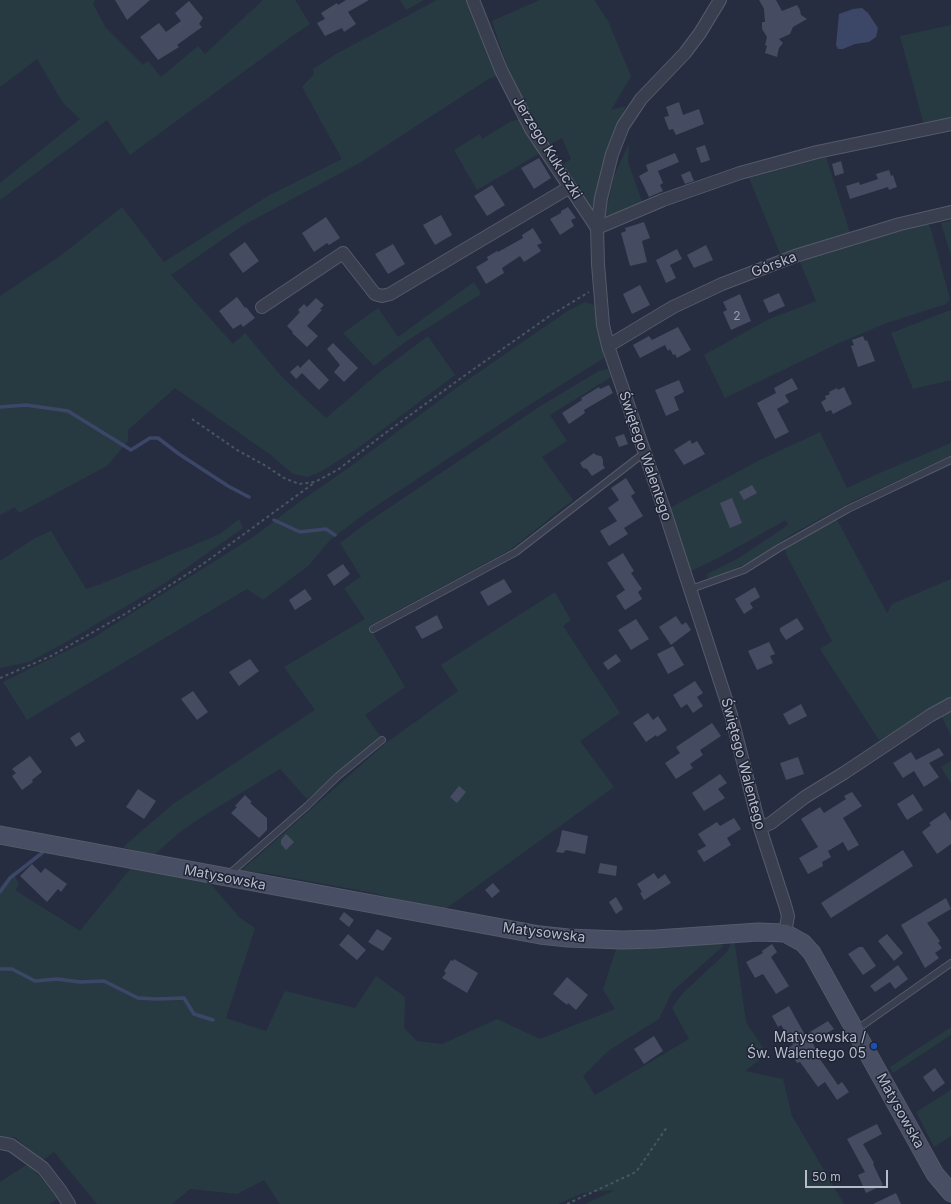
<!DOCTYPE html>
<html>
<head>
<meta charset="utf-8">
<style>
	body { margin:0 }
	#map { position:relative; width:951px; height:1204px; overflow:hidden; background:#262d40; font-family:Inter,sans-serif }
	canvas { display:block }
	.scale { position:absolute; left:805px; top:1170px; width:83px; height:18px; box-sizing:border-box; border:2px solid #b6bbca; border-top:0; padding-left:5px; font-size:12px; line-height:14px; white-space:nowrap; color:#b6bbca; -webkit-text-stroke:3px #1f2435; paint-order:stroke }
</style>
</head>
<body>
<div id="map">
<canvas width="951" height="1204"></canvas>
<div class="scale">50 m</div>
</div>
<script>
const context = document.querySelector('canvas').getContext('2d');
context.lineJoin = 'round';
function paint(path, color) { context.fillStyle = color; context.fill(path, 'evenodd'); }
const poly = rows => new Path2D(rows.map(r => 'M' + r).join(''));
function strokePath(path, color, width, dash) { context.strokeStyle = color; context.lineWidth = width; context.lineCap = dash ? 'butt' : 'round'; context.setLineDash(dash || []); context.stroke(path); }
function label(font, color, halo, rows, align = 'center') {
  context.font = font + ' Inter,sans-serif'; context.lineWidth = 3; context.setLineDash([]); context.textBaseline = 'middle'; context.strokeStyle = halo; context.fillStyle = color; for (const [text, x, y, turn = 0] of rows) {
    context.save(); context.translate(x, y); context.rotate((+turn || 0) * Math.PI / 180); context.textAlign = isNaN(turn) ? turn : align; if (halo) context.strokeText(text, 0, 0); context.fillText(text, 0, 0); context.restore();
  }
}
paint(poly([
	[0,0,95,0,93,4,106,28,143,65,148,61,161,77,198,46,205,54,263,0,295,0,310,24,291,37,130,155,107,120,0,200,0,183,80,119,63,103,37,59,0,87],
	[400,0,424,0,406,10],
	[437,0,467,0,499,76,490,78,361,162,242,226,171,275,233,344,245,333,283,378,326,418,380,372,428,336,455,375,358,448,322,471,308,477,293,474,271,455,175,388,128,430,128,441,107,466,19,513,15,507,0,515,0,296,59,257,122,207,164,262,268,196,342,159,302,87,314,74,313,69,336,54],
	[540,0,594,0,608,21,631,76,611,110,626,106,611,139,599,187,592,207,588,209,561,166,571,159,562,138,549,145,529,116,507,66,492,21],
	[951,25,951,121,924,125,900,36],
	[519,119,542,152,477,190,454,150,480,134,482,139,510,122],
	[629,143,628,162,643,204,615,215,605,216,614,176],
	[826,157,850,233,781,256,749,178],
	[951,221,951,256,941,223],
	[925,223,930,226,950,299,946,304,887,323,839,343,725,398,704,355,769,319,816,301,800,262],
	[474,282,481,294,405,342,374,366,343,333,378,308,398,337],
	[585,302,597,306,604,358,523,409,367,512,330,540,309,565,263,600,247,589,27,720,3,682,93,638,256,535,298,503,347,469,459,386,566,312],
	[951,310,951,380,913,389,891,333],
	[608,369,611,377,550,415,567,441,542,457,573,500,510,550,369,626,405,687,365,715,381,737,307,799,280,769,202,817,181,831,154,855,123,847,173,804,315,710,284,667,365,619,344,588,361,577,340,543,365,524,542,405,599,371],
	[820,432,847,488,882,472,951,443,951,456,853,501,794,533,752,561,709,580,707,574,739,558,788,525,786,520,720,557,691,571,670,508,760,460],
	[836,518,887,613,892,604,951,579,951,701,879,740,820,649,832,641,787,556,785,549],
	[239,519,243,528,165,583,68,641,29,662,0,668,0,561,35,538,51,531,86,589,101,584,220,534],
	[555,592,571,620,563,626,620,713,580,741,614,787,444,910,368,892,265,873,241,871,386,743,458,691,441,665],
	[951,710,951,736,941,715],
	[951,761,951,784,941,767],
	[131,868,209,882,240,918,255,928,226,1018,266,1031,285,991,355,1008,376,976,405,997,404,1028,417,1041,442,1044,497,1019,540,1039,615,1009,603,990,616,949,671,948,721,940,723,946,672,992,659,1019,608,1051,583,1076,595,1095,689,1039,672,1008,683,993,727,952,734,938,746,1022,767,1054,745,1071,783,1079,792,1116,844,1204,585,1204,615,1190,583,1193,558,1204,280,1204,264,1180,237,1194,190,1189,172,1204,97,1204,54,1152,42,1161,15,1137,0,1137,0,887,13,872,19,885,15,890,80,931],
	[951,1027,951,1035,893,1073,890,1067],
	[951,1090,951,1136,934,1147,916,1112],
	[28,1164,59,1198,49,1204,0,1204,0,1182]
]), '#283a41');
paint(poly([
	[862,8,868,13,878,28,876,37,869,42,855,44,843,49,838,49,836,45,839,14,853,9]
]), '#3c4768');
strokePath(poly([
	[0,407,26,405,68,411,131,450,150,438,158,438,179,454,228,486,249,497],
	[274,520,300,532,326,529,335,535],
	[0,892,10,878,42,853],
	[0,969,12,969,35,981,57,979,80,982,104,981,138,998,157,999,184,998,194,1014,213,1020]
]), '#3c4768', 3.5);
paint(poly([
	[115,0,150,0,127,20],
	[346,0,369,0,348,12,356,24,344,32,342,28,325,36,317,23,325,19,321,13,337,3,338,5],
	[759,0,776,0,782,11,797,5,800,10,801,15,807,19,793,27,790,34,779,39,783,43,779,48,777,57,765,53,767,46,765,45,767,37,762,29,762,22,765,22,764,9],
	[189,1,203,18,199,24,202,27,177,45,179,47,158,60,140,37,159,23,166,32,181,21,175,13],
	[679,102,683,115,699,109,704,124,676,135,673,129,669,130,664,117,669,116,666,107],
	[705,145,710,160,701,163,696,148],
	[675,153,679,162,658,171,663,183,660,185,663,191,649,197,639,176,648,171,646,165],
	[539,158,551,178,534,189,521,168],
	[841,161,844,173,835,176,832,164],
	[889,170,891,176,893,175,897,187,889,190,888,187,850,199,846,186,859,182,860,185,878,179,876,174],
	[690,171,694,181,685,184,681,175],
	[492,185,505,205,487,216,474,196],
	[568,207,576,218,571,220,574,226,560,235,550,219,561,213,561,211],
	[441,215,452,235,435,245,423,225],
	[326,217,340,238,329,245,327,243,314,252,302,233],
	[644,222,650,238,642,241,647,262,630,266,621,233,626,231,625,228],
	[533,228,542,243,537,245,541,251,524,262,520,256,502,268,504,273,486,284,476,267,488,260,487,257,497,251,498,252,523,238,522,235],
	[245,242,259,261,243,273,229,254],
	[393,244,405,264,388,274,375,254],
	[706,245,713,260,694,268,687,255],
	[677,249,682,259,670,265,676,278,666,283,656,260],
	[640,285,650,305,632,314,623,294],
	[779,293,785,306,769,313,763,300],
	[740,294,751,321,731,330,723,312,727,310,723,302],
	[237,297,245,308,246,307,255,318,243,327,241,324,233,329,219,311],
	[316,298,324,305,320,309,322,310,307,326,318,336,307,347,292,333,293,332,287,326,300,312,298,310,304,304,307,307],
	[678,327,691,350,677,358,675,354,673,355,670,349,668,351,665,345,640,358,633,345,649,336,652,340],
	[863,336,865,341,867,340,875,361,858,367,851,346,854,345,852,340],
	[333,343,358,368,344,382,334,372,340,365,327,349],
	[309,359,329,380,319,390,302,373,296,379,290,372,298,365,300,368],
	[792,378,798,389,785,395,789,402,777,409,789,432,775,439,757,403,776,393,774,388],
	[679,380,684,392,674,397,679,410,666,416,655,390],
	[609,385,613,393,584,410,585,413,569,424,562,413,582,400,581,398,599,387,600,389],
	[844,387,852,404,833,414,831,410,826,412,821,402,826,399,825,396,830,394,829,392,837,388,838,390],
	[624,434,628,444,619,447,615,437],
	[690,440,692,444,697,441,705,454,684,465,674,450],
	[594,453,596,455,601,456,603,460,603,465,605,468,592,476,587,469,583,468,580,463],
	[626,478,635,493,631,496,643,516,624,528,628,534,609,546,600,531,617,521,608,508,619,500,611,488],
	[752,485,757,493,744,500,739,492],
	[732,498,742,523,730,528,720,503],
	[623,553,634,571,631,573,642,589,638,592,642,599,625,610,616,596,625,590,607,563],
	[343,564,350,574,334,586,327,575],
	[504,579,512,592,488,606,480,592],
	[755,587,760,597,750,603,753,608,744,614,735,599],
	[305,589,312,599,295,610,289,600],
	[437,615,443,628,422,639,415,627],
	[676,616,682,625,686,622,691,630,671,645,659,627],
	[797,618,804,629,786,640,780,631,780,628],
	[636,619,649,639,631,650,618,630],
	[769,642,775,654,770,656,773,663,757,670,748,651],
	[673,646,684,665,668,674,657,654],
	[616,654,621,661,608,670,603,663],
	[250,659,259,671,239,686,229,672],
	[695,681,703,693,697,697,703,706,693,713,687,704,681,708,673,695],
	[193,691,208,712,197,720,181,699],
	[801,704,807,716,789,725,783,714],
	[648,713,653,720,658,716,667,730,657,737,656,735,646,742,633,723],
	[712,723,721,736,700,750,703,755,690,764,693,768,676,779,665,763,680,753,676,747],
	[79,732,85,741,76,747,70,738],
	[939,748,944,755,929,763,939,777,924,787,914,771,903,778,893,763,911,752,916,760],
	[30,756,42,772,32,780,33,782,22,790,12,776,16,773,12,769],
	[798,757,804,774,786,780,780,763],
	[720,774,727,783,718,789,725,798,704,811,692,793],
	[459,786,466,792,457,803,450,797],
	[138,789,156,801,144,819,126,807],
	[852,792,862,806,843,818,859,845,848,851,843,842,828,851,831,857,822,862,823,866,808,874,799,858,818,847,801,819,820,807,824,813,846,799,844,796],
	[913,794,923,810,907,820,897,804],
	[245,795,252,802,250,803,267,818,267,830,259,838,231,813,237,807,235,806],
	[945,812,951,821,951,844,937,854,922,832,931,825,929,823],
	[734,818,741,829,727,838,731,845,704,862,697,851,706,846,698,834,717,822,720,826],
	[562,830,588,836,585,854,566,850,563,853,556,852,559,845],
	[286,834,294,842,286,850,281,844,281,840],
	[903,850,913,866,831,918,821,903],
	[600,863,617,866,616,876,598,873],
	[32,864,41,873,45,868,67,884,61,892,58,889,47,902,20,876],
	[654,873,658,879,665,874,671,883,644,900,640,893,642,892,637,884],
	[493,883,500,891,492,898,485,890],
	[616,897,623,909,616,914,609,902],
	[946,898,951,909,927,923,940,941,938,943,942,948,935,953,939,958,925,968,901,925],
	[344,912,354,920,349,927,339,919],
	[377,929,392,938,383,951,368,942],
	[348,934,366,950,357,960,339,945],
	[887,934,903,953,894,961,878,941],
	[772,944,777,952,771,957,789,986,776,994,763,974,755,978,746,962,763,953,762,951],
	[859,947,863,947,876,966,863,975,848,954],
	[454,959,478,973,467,993,442,978,446,973,444,971,451,960,453,961],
	[898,965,908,979,895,989,890,982,875,992,870,986],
	[567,977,588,995,576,1010,568,1003,567,1005,553,994],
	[789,1006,805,1035,828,1021,834,1029,812,1042,817,1051,815,1052,838,1085,842,1082,849,1092,837,1100,825,1082,818,1087,800,1062,797,1063,788,1048,793,1045,781,1025,778,1027,772,1016],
	[654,1036,663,1051,644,1064,634,1049],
	[935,1068,945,1083,933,1092,923,1077],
	[877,1124,882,1134,863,1144,874,1163,873,1164,883,1185,866,1193,858,1175,865,1172,847,1139],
	[896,1193,901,1204,873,1204]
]), '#454c62');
const lane = poly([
	[691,589,744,570,779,548,848,509,951,460],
	[373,629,516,552,644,453],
	[228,875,307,806,338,776,382,740],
	[856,1030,951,963]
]);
const street = poly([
	[473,0,501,70,531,129,597,228,663,200,740,173,817,152,951,124],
	[720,0,700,33,685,53,641,99,623,126,612,154,601,198,597,228,598,264,603,325,608,346,664,509,731,715,760,828,785,905,788,916,785,933],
	[262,307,343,253,375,294,382,296,390,294,570,187],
	[608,346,673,307,722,284,795,256,900,224,951,212],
	[760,828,771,823,805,797,844,773,931,715,951,704],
	[0,1143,11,1145,43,1168,60,1190,69,1204]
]);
const secondary = poly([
	[0,835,540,935,568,938,622,940,656,939,758,932,785,933,803,943,812,953,935,1174,951,1193]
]);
strokePath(lane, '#555a6a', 8);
strokePath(street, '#555a6a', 14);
strokePath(secondary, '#555a6a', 19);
strokePath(poly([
	[192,419,237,450,266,466,284,478,299,484,315,482,339,469,384,434,471,371,551,315,589,292],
	[0,678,51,656,125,614,203,564,314,483],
	[567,1204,636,1172,667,1127]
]), '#46575e', 2, [3, 3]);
strokePath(lane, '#3a3f50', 6);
strokePath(street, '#3a3f50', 12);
strokePath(secondary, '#484e63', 17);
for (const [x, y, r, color] of [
	[874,1046,4,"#1a4fb4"]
]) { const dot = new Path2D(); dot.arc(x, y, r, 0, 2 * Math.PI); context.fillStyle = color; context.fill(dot); strokePath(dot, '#1f2435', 1.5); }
label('12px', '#9a9fb0', null, [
	["2",737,316]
]);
label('14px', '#b6bbca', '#1f2435', [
	["Jerzego Kukuczki",547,148,58],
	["Górska",774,265,-21],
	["Świętego Walentego",645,456,71],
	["Świętego Walentego",743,764,75],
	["Matysowska",225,878,11],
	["Matysowska",544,933,7],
	["Matysowska",900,1111,61]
]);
label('14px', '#b6bbca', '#1f2435', [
	["Matysowska /",866,1038],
	["Św. Walentego 05",866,1054]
], 'right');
</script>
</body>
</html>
